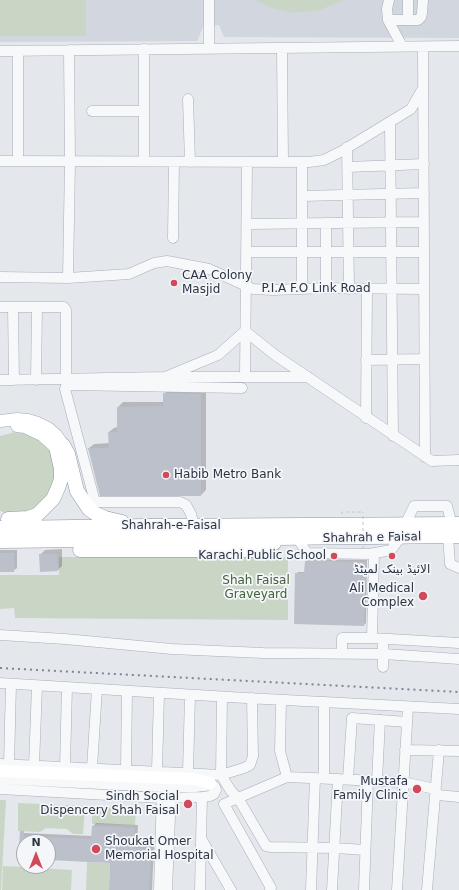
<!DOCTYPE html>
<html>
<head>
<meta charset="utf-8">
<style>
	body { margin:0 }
	#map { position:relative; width:459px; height:890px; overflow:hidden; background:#e4e7ec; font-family:"DejaVu Sans",sans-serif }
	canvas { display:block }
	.north { position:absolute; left:16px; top:834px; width:40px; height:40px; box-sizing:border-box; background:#f4f6f9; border:1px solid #a4a8b1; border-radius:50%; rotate:0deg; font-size:11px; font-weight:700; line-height:16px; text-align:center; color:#2b3445 }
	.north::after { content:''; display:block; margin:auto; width:14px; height:18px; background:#d1495b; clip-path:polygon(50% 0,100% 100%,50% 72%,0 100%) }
</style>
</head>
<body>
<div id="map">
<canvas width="459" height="890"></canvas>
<div class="north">N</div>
</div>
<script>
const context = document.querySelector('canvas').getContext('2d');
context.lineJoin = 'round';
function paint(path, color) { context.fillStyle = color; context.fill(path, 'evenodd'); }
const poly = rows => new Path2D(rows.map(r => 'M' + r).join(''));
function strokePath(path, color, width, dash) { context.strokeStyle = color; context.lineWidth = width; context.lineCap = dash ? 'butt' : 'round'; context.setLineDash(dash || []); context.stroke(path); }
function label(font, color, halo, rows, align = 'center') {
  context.font = font + ' "DejaVu Sans","Noto Sans Arabic",sans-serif'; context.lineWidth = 3.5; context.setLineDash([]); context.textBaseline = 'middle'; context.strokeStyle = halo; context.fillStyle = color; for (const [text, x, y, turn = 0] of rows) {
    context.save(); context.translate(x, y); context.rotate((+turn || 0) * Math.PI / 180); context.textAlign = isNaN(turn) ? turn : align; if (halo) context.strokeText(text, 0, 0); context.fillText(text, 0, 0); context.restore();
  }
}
paint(poly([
	[0,0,459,0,459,38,224,37,219,25,203,27,197,41,0,42]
]), '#d2d6de');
paint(poly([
	[0,0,86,0,86,36,0,36],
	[256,0,343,0,320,10,294,13,268,7],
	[15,432,29,434,41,441,51,451,56,463,54,490,36,510,10,514,0,511,0,436],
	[59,557,288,557,288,620,15,618,14,608,0,609,0,575,59,575],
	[0,800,6,800,1,890,0,890],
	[18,803,85,806,83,834,73,834,67,829,46,828,40,832,18,831],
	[92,807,136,809,135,825,92,824],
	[107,859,110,859,109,890,86,890,87,862,106,863],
	[3,866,72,870,71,890,2,890]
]), '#c9d6c5');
paint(poly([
	[169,389,206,389,206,490,201,495,89,448,94,444,110,443,109,432,114,428,118,427,118,407,123,402,164,402,164,394],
	[62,549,62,566,58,570,40,555,45,550],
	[0,550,17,550,17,568,13,571,0,571],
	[308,559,367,560,366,623,364,625,296,574,298,572,305,572,306,561],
	[96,823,138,825,137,845,154,846,152,890,110,890,111,862,48,859,48,842,24,842,24,858,24,833,92,836,93,826]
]), '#0003');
paint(poly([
	[163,393,201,394,201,496,100,496,88,448,109,448,108,432,117,432,117,407,163,406],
	[0,553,14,553,14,572,0,572],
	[39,554,57,554,58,571,40,572],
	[305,561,366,562,364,626,294,624,295,573,304,573],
	[92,826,135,828,134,848,151,849,149,890,109,890,110,863,48,860,48,842,24,842,24,859,18,859,20,831,24,831,24,836,91,839]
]), '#bbc0ca');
const minor = poly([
	[209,0,209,48],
	[389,0,387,9,388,20,402,46],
	[388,20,418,20,421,17,422,13,423,0],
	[408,20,408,0],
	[423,47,425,457],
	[282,48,283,162],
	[144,49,144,161],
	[0,51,459,46],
	[188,99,190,162],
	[92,111,144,111],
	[390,122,393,436],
	[347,147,349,289],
	[0,161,309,162,324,160,342,151,411,109,423,88],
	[18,161,18,51],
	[348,167,424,164],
	[302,196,424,193],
	[326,223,326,288],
	[247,224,424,222],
	[173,238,174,162],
	[247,252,424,252],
	[0,277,68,278,129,274,154,263,167,261,209,269,253,289,273,290,326,288,424,289],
	[68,278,70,161,69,50],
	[302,289,302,162],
	[0,307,64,307,66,310,66,379],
	[13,307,14,380],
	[366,360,424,359],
	[165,377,218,355,245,331,275,355,432,461,459,460],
	[245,377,247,162],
	[0,380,165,377,308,377],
	[36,380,37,307],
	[366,418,367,289],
	[405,525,414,506,447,506,452,525],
	[194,526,191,514,186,505,180,502,95,502,65,389,66,386,69,385,242,388],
	[448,536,450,564,459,568],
	[298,539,307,553,370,554,391,550,400,538],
	[0,635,65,639,172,649,263,653,384,654,459,659],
	[372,638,374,553],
	[342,653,342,638,372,638,459,643],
	[383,667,383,639],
	[0,683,246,698,459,709],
	[222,697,221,775,231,791,238,798,266,846,270,847,335,848,365,850],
	[281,700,280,751,287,777],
	[405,750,459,751],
	[0,764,221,775,244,768,250,765,253,756,252,698],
	[9,765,11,684],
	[34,766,37,686],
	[65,767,67,687],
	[92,768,97,689],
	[126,770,127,691],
	[157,771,159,693],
	[188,773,190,695],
	[324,778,324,702],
	[0,779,162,787,195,787,212,785],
	[348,779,352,718,407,722],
	[377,781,380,720],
	[0,789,162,798,202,797,210,796,214,794,216,790,215,787,210,783],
	[202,840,231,890],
	[159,890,162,792],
	[167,890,171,792],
	[200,890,202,797],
	[270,890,271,888,224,804,287,777,403,782,435,789,438,795,459,797],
	[311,890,315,778],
	[332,890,338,779],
	[364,890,368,780],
	[397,890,408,707],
	[427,890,439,750]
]);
const major = poly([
	[0,421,17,419,28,420,38,423,48,428,56,435,63,445],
	[17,426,25,427,42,435,53,445,57,451],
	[0,771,194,779,210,783]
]);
const highway = poly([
	[63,445,68,454,77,491,89,509,96,514,105,518,122,522],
	[8,519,28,518,37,515,53,499,58,488,61,479,61,469,57,451],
	[0,528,148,526,459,524],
	[0,541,459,536],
	[80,550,255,550,274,543]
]);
strokePath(minor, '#a9aeb7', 11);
strokePath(major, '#a3abb8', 13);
strokePath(highway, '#8b94a3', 15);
strokePath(poly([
	[342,514,342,512,363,512]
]), '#c2c5cb', 1, [3, 3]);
strokePath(minor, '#f7f8fa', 10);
strokePath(major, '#fff', 12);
strokePath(highway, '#fff', 14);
strokePath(poly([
	[0,668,459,692]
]), '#7d8696', 2, [2, 4]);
strokePath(poly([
	[363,549,363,512]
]), '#c2c5cb', 1, [3, 3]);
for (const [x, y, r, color] of [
	[174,283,4,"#d1495b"],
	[166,475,4,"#d1495b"],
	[334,556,4,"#d1495b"],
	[392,556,4,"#d1495b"],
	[423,596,5,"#d1495b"],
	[417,789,5,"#d1495b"],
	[188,804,5,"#d1495b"],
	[96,849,5,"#d1495b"]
]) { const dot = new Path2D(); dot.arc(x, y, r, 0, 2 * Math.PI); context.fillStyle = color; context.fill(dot); strokePath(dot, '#f4f6f9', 1.5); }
label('12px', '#2b3445', '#f4f6f9', [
	["CAA Colony",182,276,"left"],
	["Masjid",182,290,"left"],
	["Habib Metro Bank",174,475,"left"],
	["Karachi Public School",326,556],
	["الائیڈ بینک لمیٹڈ",392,570,"center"],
	["Ali Medical",414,589],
	["Complex",414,603],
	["Mustafa",408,782],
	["Family Clinic",408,796],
	["Sindh Social",179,797],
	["Dispencery Shah Faisal",179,811],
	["Shoukat Omer",105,842,"left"],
	["Memorial Hospital",105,856,"left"]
], 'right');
label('12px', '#2b3445', '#f4f6f9', [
	["P.I.A F.O Link Road",316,289],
	["Shahrah-e-Faisal",171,526],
	["Shahrah e Faisal",372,538,-1]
]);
label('12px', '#3f6138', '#f4f6f9', [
	["Shah Faisal",256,581],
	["Graveyard",256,595]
]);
</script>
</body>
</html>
